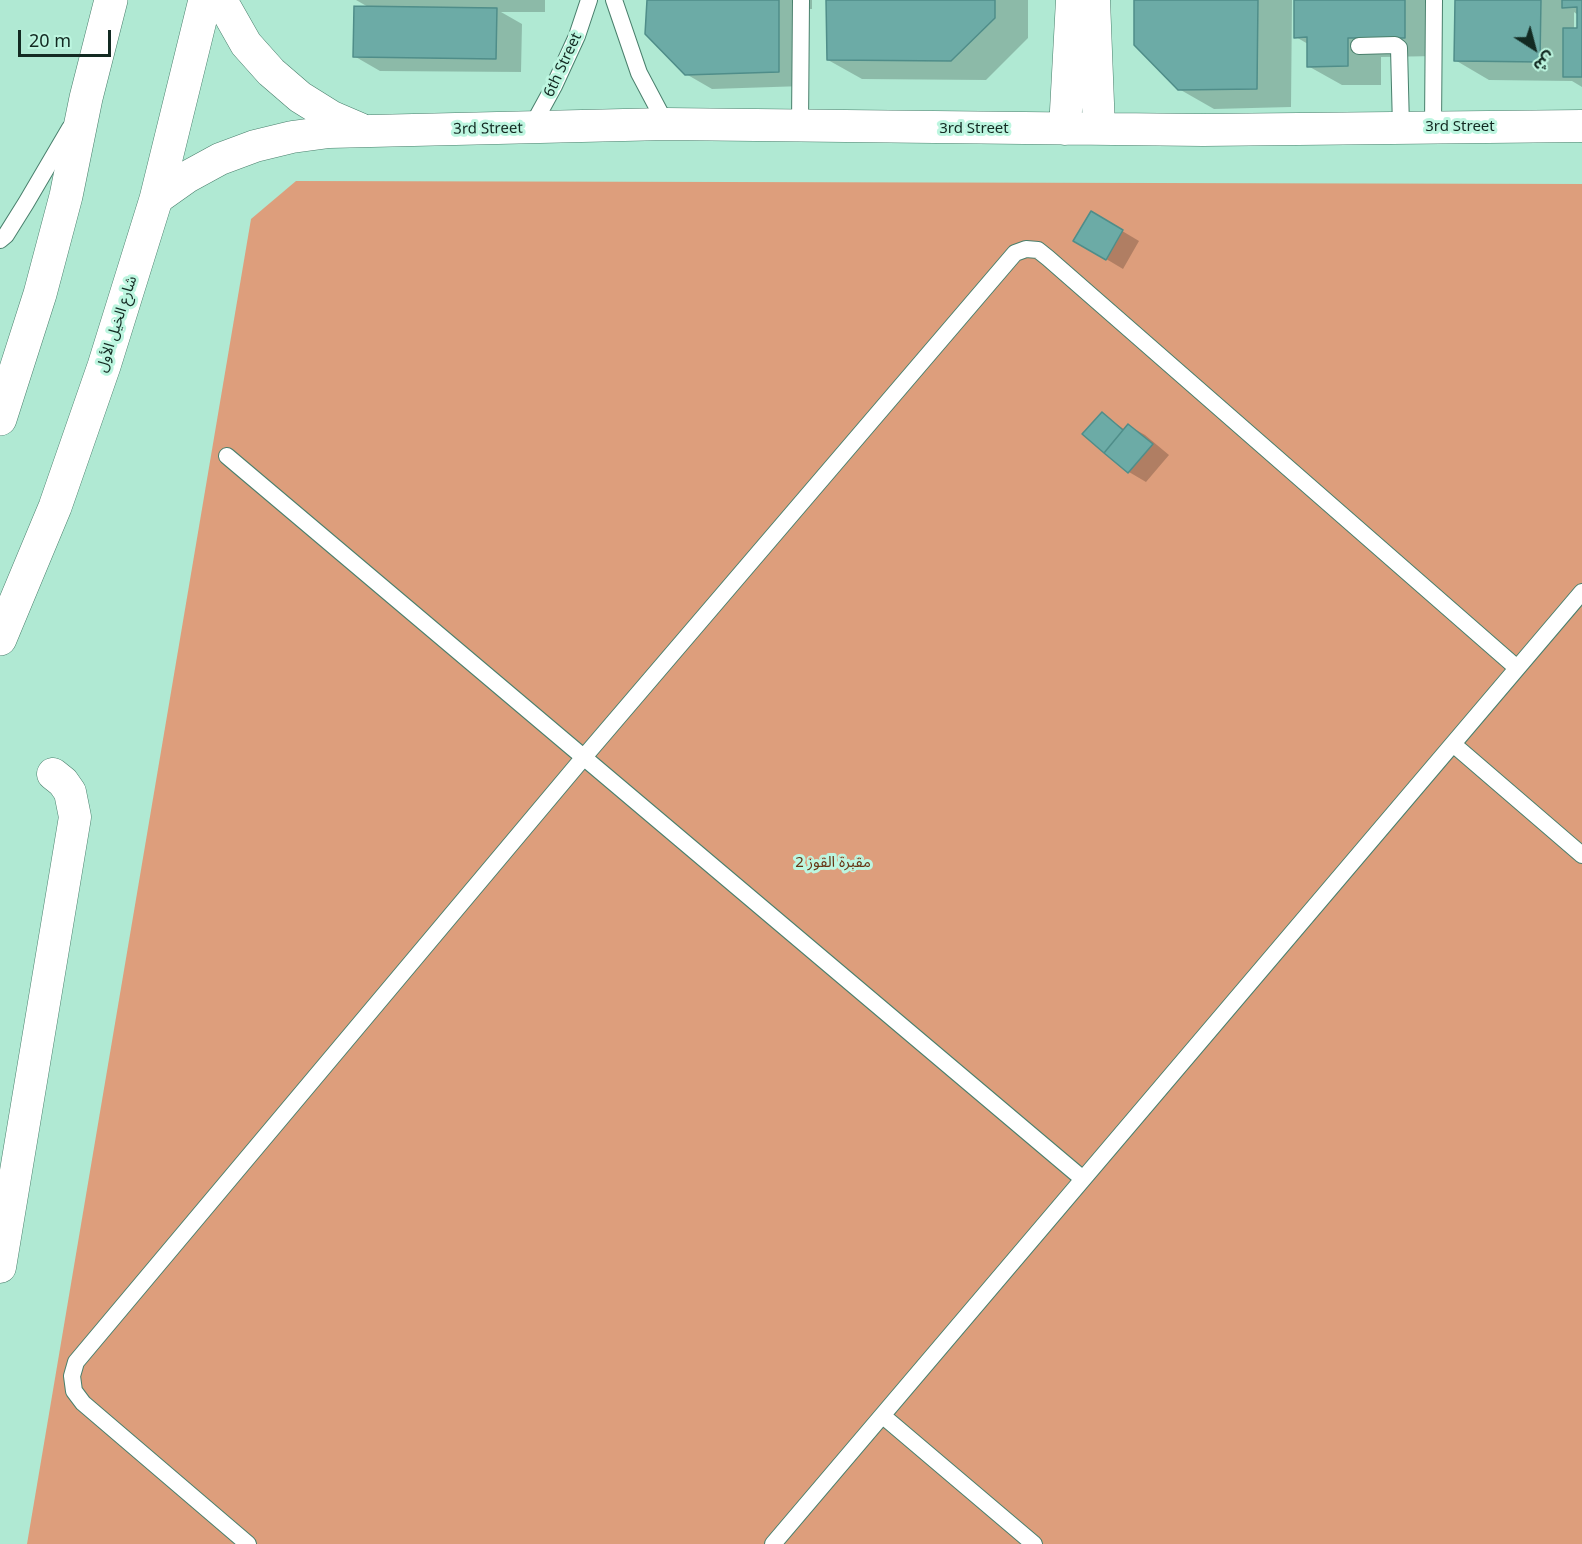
<!DOCTYPE html>
<html>
<head>
<meta charset="utf-8">
<style>
	body { margin:0 }
	#map { position:relative; width:1582px; height:1544px; overflow:hidden; background:#b0e9d3; font-family:"Noto Sans","Noto Sans Arabic",sans-serif }
	canvas { display:block }
	.north { position:absolute; left:1504px; top:18px; width:60px; height:60px; -webkit-text-stroke:4px #bdf6e0; paint-order:stroke; rotate:144deg; font-size:16px; font-weight:700; line-height:24px; text-align:center; color:#132a22 }
	.north::after { content:''; display:block; margin:auto; width:21px; height:27px; background:#132a22; clip-path:polygon(50% 0,100% 100%,50% 72%,0 100%) }
	.scale { position:absolute; left:18px; top:30px; width:93px; height:27px; box-sizing:border-box; border:3px solid #132a22; border-top:0; padding-left:8px; font-size:18px; line-height:21px; white-space:nowrap; color:#132a22; -webkit-text-stroke:4px #bdf6e0; paint-order:stroke }
</style>
</head>
<body>
<div id="map">
<canvas width="1582" height="1544"></canvas>
<div class="north">ش</div>
<div class="scale">20 m</div>
</div>
<script>
const context = document.querySelector('canvas').getContext('2d');
context.lineJoin = 'round';
function paint(path, color) { context.fillStyle = color; context.fill(path, 'evenodd'); }
const poly = rows => new Path2D(rows.map(r => 'M' + r).join(''));
function strokePath(path, color, width, dash) { context.strokeStyle = color; context.lineWidth = width; context.lineCap = dash ? 'butt' : 'round'; context.setLineDash(dash || []); context.stroke(path); }
function label(font, color, halo, rows, align = 'center') {
  context.font = font + ' "Noto Sans","Noto Sans Arabic",sans-serif'; context.lineWidth = 6; context.setLineDash([]); context.textBaseline = 'middle'; context.strokeStyle = halo; context.fillStyle = color; for (const [text, x, y, turn = 0] of rows) {
    context.save(); context.translate(x, y); context.rotate((+turn || 0) * Math.PI / 180); context.textAlign = isNaN(turn) ? turn : align; if (halo) context.strokeText(text, 0, 0); context.fillText(text, 0, 0); context.restore();
  }
}
paint(poly([
	[296,181,1582,184,1582,1544,27,1544,251,219]
]), '#dd9e7c');
paint(poly([
	[356,0,545,0,545,12,501,12,522,24,521,72,380,71,354,56,370,8],
	[648,0,812,0,812,9,804,9,804,86,712,89,686,74],
	[827,0,1028,0,1028,38,986,80,862,79,828,60],
	[1136,0,1292,0,1291,107,1214,109,1179,89],
	[1296,0,1438,0,1438,56,1381,57,1381,85,1342,85,1308,66,1308,44,1296,37],
	[1456,0,1582,0,1582,87,1572,81,1489,80,1455,60],
	[1574,12,1578,15,1578,30,1574,30],
	[1092,213,1139,241,1123,269,1076,241],
	[1102,414,1125,430,1129,426,1145,435,1169,455,1146,482,1129,472,1084,434]
]), '#0003');
const building = poly([
	[647,0,779,0,779,72,685,75,645,34,647,0],
	[826,0,995,0,995,18,951,61,827,60,826,0],
	[1134,0,1258,0,1257,89,1178,90,1134,45,1134,0],
	[1294,0,1405,0,1405,38,1348,38,1348,66,1307,67,1307,37,1294,38,1294,0],
	[1455,0,1541,0,1540,62,1454,61,1455,0],
	[1562,0,1582,0,1582,77,1563,77,1563,28,1577,28,1577,7,1562,8,1562,0],
	[354,6,497,8,496,59,353,57,354,6],
	[1091,211,1123,230,1106,260,1073,241,1091,211],
	[1102,412,1123,430,1104,453,1082,434,1102,412],
	[1128,424,1153,444,1128,473,1104,453,1128,424]
]);
paint(building, '#6caba6');
strokePath(building, '#4f8d89', 1.5);
const lane = poly([
	[614,0,639,73,666,124],
	[1359,46,1395,45,1399,48,1401,127],
	[800,126,801,0],
	[1433,127,1434,0],
	[531,128,554,86,577,36,589,0],
	[0,240,6,235,26,203,70,128],
	[227,456,1083,1179],
	[1453,744,1582,855],
	[883,1416,1034,1544],
	[248,1544,83,1403,74,1391,72,1376,76,1362,584,757,1015,253,1026,249,1038,250,1048,258,1517,668],
	[773,1544,1582,592]
]);
const street = poly([
	[221,0,246,44,271,72,300,97,332,117,360,129],
	[1094,0,1099,129],
	[1065,129,1072,0],
	[156,199,187,177,220,159,255,146,292,137,329,132,666,124,1203,130,1582,126],
	[0,1267,75,817,70,792,63,782,53,774]
]);
const secondary = poly([
	[0,419,40,294,66,196,86,98,111,0],
	[0,639,55,507,104,366,156,199,205,0]
]);
strokePath(lane, '#497f6c', 18);
strokePath(street, '#497f6c', 33);
strokePath(secondary, '#497f6c', 34);
strokePath(lane, '#fff', 16);
strokePath(street, '#fff', 32);
strokePath(secondary, '#fff', 33);
label('15px', '#132a22', '#bdf6e0', [
	["6th Street",563,65,-65],
	["3rd Street",1460,127],
	["3rd Street",488,129,-1],
	["3rd Street",974,129],
	["شارع الخيل الأول",117,324,-72]
]);
label('15px', '#673414', '#bdf6e0', [
	["مقبرة القوز 2",833,863]
]);
</script>
</body>
</html>
